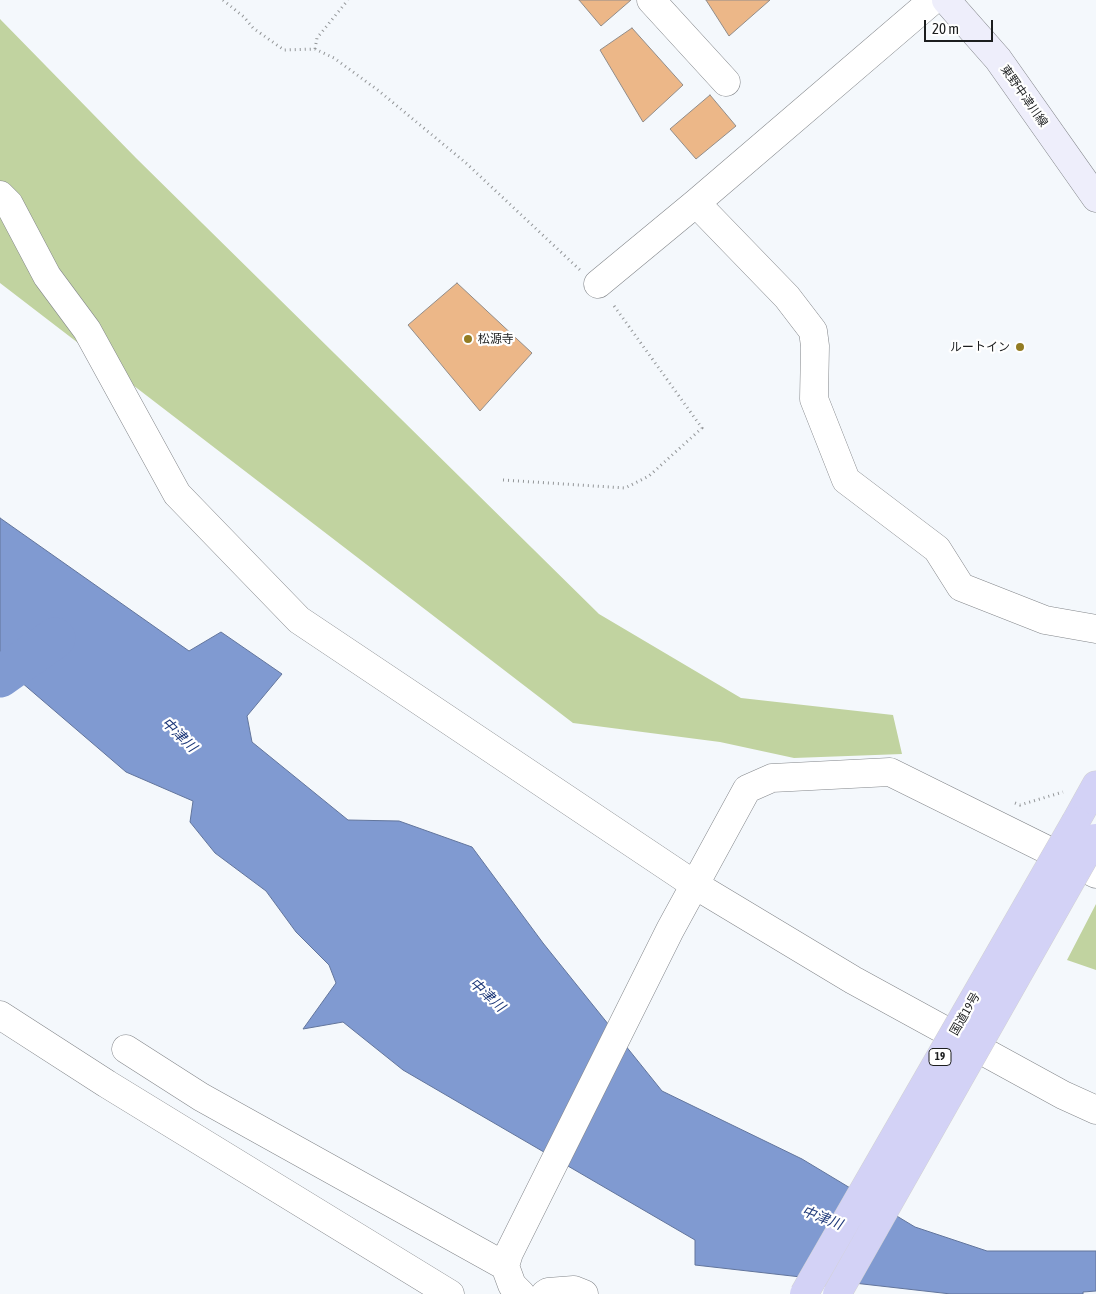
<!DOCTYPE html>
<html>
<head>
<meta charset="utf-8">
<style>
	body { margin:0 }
	#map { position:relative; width:1096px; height:1294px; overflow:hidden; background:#f4f8fc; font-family:"Asap Condensed",sans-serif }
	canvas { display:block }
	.scale { position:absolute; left:924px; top:20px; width:69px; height:22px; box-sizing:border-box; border:2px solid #1c1e1f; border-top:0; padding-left:6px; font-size:15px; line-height:18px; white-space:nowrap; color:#1c1e1f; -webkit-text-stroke:4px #fff; paint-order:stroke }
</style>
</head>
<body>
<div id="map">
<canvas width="1096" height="1294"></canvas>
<div class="scale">20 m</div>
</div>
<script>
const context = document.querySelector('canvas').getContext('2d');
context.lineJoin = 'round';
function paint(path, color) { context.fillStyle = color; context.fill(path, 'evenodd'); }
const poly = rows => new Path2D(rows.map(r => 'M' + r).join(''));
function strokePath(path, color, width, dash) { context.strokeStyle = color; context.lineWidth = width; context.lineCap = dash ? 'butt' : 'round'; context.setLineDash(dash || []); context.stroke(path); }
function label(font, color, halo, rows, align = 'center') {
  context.font = font + ' "Asap Condensed","Noto Sans JP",sans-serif'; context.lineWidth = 4.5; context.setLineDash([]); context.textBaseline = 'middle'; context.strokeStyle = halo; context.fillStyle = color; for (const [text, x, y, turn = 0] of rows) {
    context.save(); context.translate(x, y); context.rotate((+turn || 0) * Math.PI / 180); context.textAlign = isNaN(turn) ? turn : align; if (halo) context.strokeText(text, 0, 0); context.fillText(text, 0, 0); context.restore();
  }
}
paint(poly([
	[0,19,136,158,599,614,741,698,893,715,902,754,794,758,720,742,573,723,0,283],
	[1096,904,1096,970,1067,960]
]), '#c1d3a0');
const water = poly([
	[0,518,189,651,221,632,282,674,247,716,252,742,348,820,399,821,472,847,543,943,662,1091,802,1159,915,1227,987,1251,1096,1251,1096,1291,1083,1292,1083,1294,951,1294,695,1265,695,1240,403,1070,343,1022,303,1029,336,983,329,965,296,932,266,891,215,853,190,822,193,801,126,772,0,664,0,518]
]);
paint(water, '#809ad1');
strokePath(water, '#62759c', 1);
strokePath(poly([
	[0,677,55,638]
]), '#809ad1', 41);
const building = poly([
	[579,0,631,0,601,26,579,0],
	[706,0,770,0,729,36,706,0],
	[632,28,683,85,643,122,600,50,632,28],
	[710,95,736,126,696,159,670,129,710,95],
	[457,283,532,353,480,411,408,325,457,283]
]);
paint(building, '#ecb788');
strokePath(building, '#918c89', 1);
const minor = poly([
	[651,0,726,82],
	[0,195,9,204,47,276,87,330,177,494,299,620,695,885,853,980,1063,1095,1096,1110],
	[696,203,787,297,813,331,815,346,814,399,846,480,937,549,961,587,1045,620,1096,629],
	[598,284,696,203,933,0],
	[126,1049,201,1097,505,1266],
	[521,1294,512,1285,505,1266,509,1253,670,930,747,789,772,778,890,772,1096,874],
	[545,1294,548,1292,574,1290,584,1294]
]);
const tertiary = poly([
	[0,1015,107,1084,450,1294]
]);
const secondary = poly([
	[946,0,998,59,1096,198]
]);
const trunk = poly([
	[1076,821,1096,785]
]);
strokePath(minor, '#83868a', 29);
strokePath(tertiary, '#83868a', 29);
strokePath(secondary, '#83868a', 29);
strokePath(trunk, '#d2d2d2', 29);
strokePath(poly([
	[223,0,244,17,253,28,284,50,315,49,334,58,379,91,466,163,580,270],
	[315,49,317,38,348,0],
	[503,480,625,488,649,476,702,428,612,303],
	[1015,803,1020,805,1063,792]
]), '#939698', 3, [1, 4]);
strokePath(minor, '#fff', 28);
strokePath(tertiary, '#fff', 28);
strokePath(secondary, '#eeeefb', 28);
strokePath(trunk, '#d3d2f6', 28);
const trunkBridge = poly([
	[804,1294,1076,821],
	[837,1294,1095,838]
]);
strokePath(trunkBridge, '#d2d2d2', 29, []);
strokePath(trunkBridge, '#d3d2f6', 28);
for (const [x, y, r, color] of [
	[468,339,5,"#937c23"],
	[1020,347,5,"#937c23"]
]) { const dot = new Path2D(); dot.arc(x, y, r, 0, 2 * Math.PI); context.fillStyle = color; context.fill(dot); strokePath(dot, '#fff', 2); }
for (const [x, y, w] of [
	[940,1057,22]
]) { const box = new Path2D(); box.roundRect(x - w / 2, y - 8.5, w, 17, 4); context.fillStyle = '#fff'; context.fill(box); strokePath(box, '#1c1e1f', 1); }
label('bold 11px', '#1c1e1f', null, [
	["19",940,1057]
]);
label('12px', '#1c1e1f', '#fff', [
	["東野中津川線",1024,96,55],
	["国道19号",965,1014,-60]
]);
label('12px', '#1c1e1f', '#fff', [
	["松源寺",478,339],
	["ルートイン",1010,347,"right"]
], 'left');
label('italic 14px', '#1e397a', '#fff', [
	["中津川",179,735,44],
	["中津川",487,995,42],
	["中津川",822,1218,21]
]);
</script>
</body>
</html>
